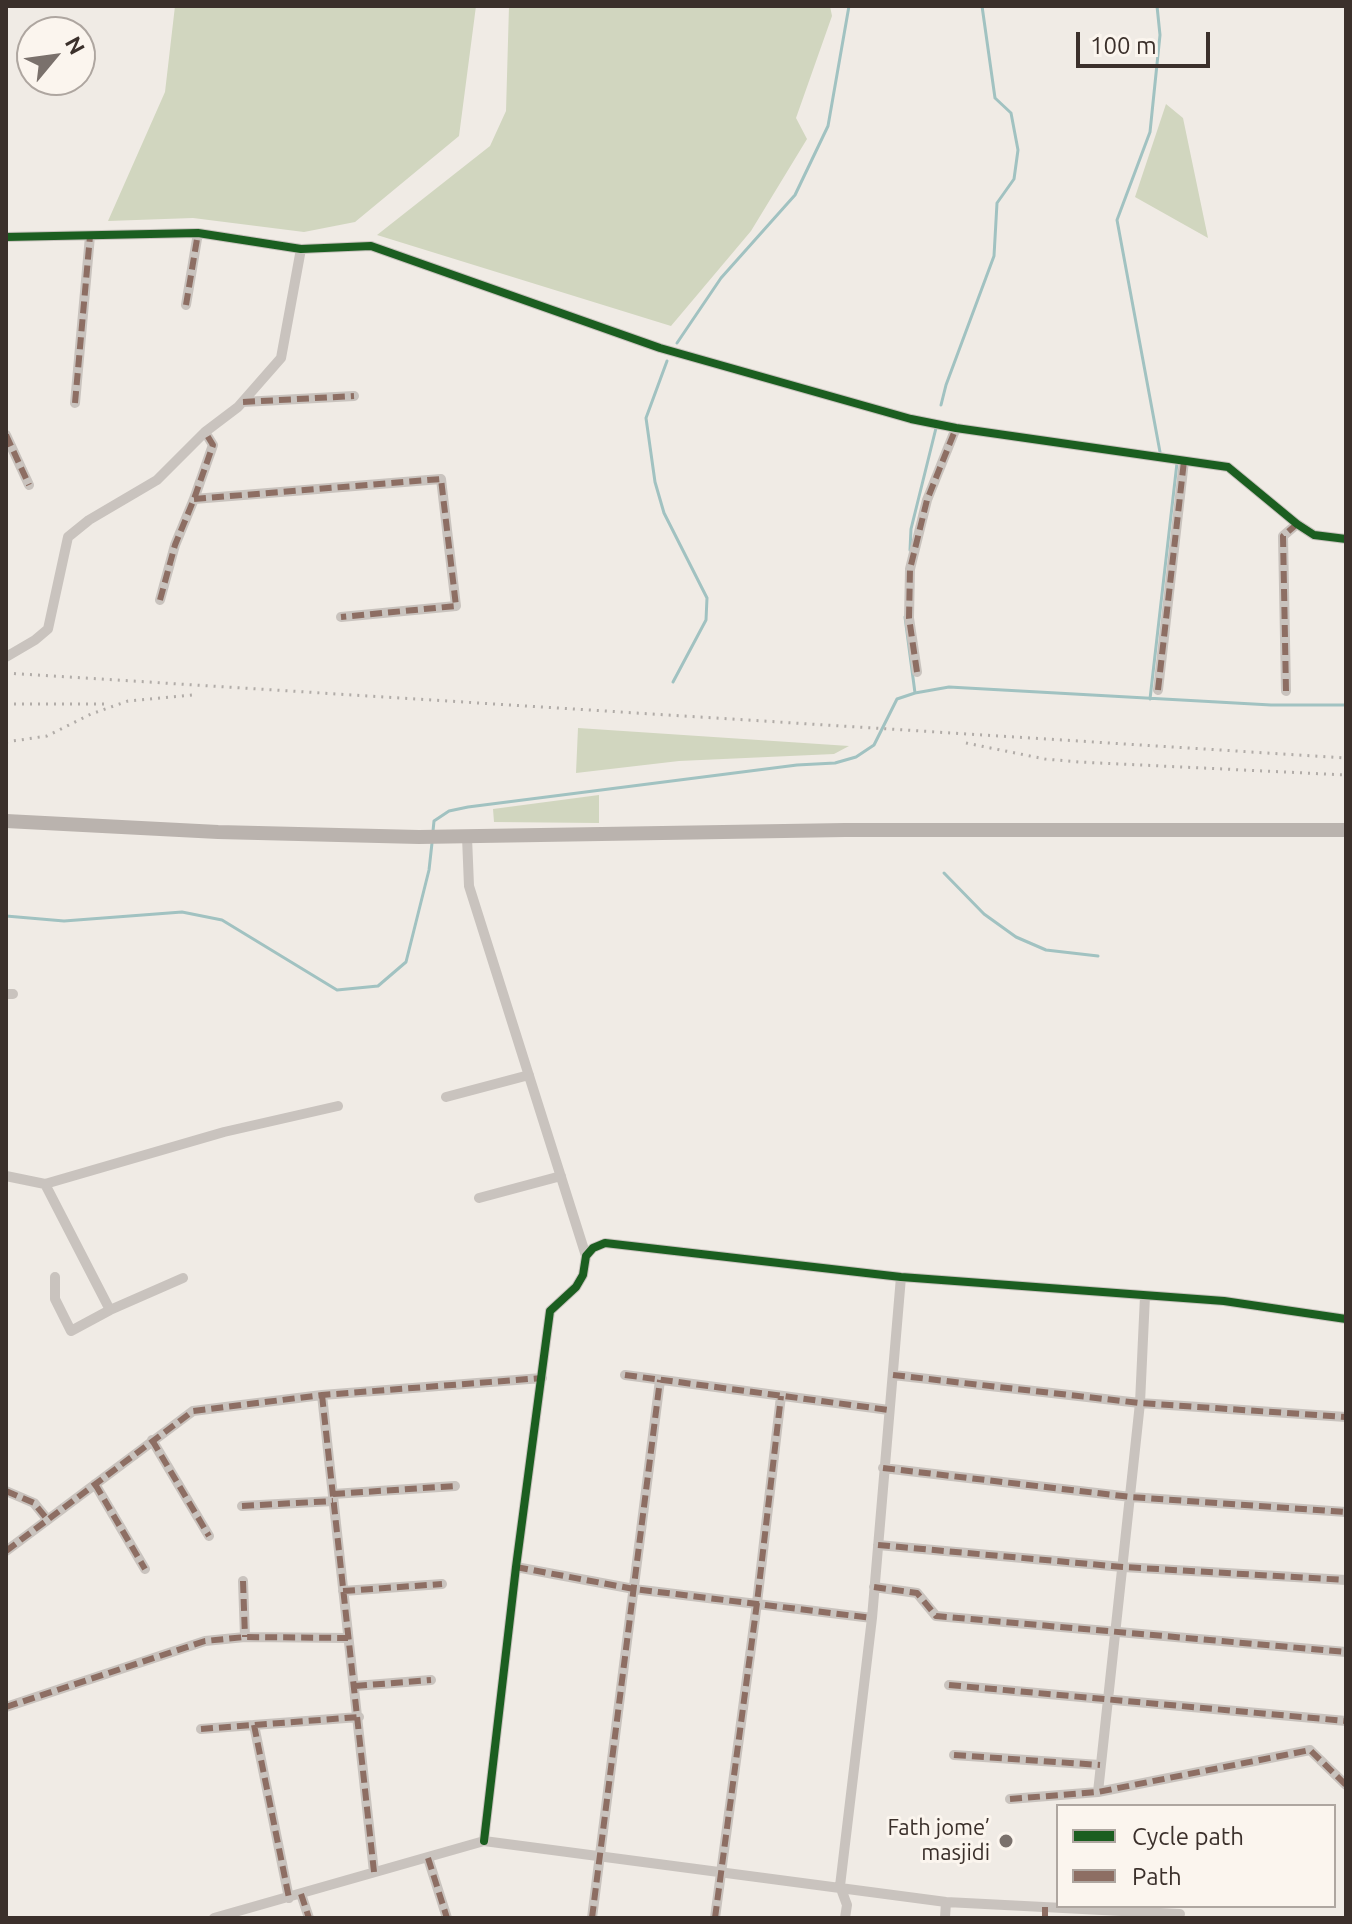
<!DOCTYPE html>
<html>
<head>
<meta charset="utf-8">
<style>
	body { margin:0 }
	#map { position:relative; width:1352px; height:1924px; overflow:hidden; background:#f0ebe5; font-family:Ubuntu,sans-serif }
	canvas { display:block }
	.frame { position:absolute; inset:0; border:8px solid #3b302b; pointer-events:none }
	.legend { position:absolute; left:1056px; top:1804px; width:280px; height:104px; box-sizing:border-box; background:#fbf5ee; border:2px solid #aea6a0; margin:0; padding:10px 14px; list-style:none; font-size:24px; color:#3b302b }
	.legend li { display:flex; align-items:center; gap:16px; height:40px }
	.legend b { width:40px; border:2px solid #aea6a0 }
	.north { position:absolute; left:16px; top:16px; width:80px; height:80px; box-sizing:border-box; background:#fbf5ee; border:2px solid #aea6a0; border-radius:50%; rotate:61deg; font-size:22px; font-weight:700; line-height:32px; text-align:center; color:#3b302b }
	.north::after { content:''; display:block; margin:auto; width:28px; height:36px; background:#7a716c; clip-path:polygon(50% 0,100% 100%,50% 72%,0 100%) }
	.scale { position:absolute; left:1076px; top:32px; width:134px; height:36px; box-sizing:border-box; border:4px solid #3b302b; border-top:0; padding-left:10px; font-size:24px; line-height:28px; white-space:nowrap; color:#3b302b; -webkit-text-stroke:6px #fbf5ee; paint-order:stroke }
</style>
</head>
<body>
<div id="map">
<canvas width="1352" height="1924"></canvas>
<div class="frame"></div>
<ul class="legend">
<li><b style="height:10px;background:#1b5e20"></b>Cycle path</li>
<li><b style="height:10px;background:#8d6e63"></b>Path</li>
</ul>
<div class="north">N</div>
<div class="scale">100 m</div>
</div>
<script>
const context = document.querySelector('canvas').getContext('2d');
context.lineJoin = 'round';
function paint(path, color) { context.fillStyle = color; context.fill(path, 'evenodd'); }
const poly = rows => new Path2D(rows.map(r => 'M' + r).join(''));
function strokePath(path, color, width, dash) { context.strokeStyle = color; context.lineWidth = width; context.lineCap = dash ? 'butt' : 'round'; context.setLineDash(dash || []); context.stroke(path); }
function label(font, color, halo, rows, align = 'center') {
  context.font = font + ' Ubuntu,sans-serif'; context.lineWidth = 6; context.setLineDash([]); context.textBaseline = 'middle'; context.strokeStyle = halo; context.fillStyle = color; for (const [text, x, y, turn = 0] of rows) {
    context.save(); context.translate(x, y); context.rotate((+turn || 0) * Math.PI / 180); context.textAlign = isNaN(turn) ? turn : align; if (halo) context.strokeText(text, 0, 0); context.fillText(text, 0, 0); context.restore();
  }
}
paint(poly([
	[175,6,476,6,459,136,355,222,304,232,193,218,108,221,165,92],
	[509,6,830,6,832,16,796,118,807,139,751,231,671,326,377,235,490,146,506,111],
	[1166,104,1183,118,1208,238,1135,197],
	[578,728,849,746,834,754,679,761,576,773],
	[599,795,599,823,494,822,493,809]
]), '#d1d6bf');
strokePath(poly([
	[1157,6,1160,35,1150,132,1117,220,1160,452],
	[677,343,721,278,795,195,828,126,849,6],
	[667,361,646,418,655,482,664,513,707,598,706,620,673,682],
	[941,405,946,385,994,256,997,203,1014,179,1018,150,1011,113,995,98,982,6],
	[910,550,911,529,936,428],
	[905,617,915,693],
	[1150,699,1177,463],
	[433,831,434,821,449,811,468,807,797,765,835,763,856,757,874,745,897,699,915,693,949,687,1271,705,1346,705],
	[944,873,984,914,1016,937,1046,950,1098,956],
	[6,916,64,921,182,912,222,920,337,990,378,986,406,962,429,870,432,843]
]), '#a1c2c1', 3);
strokePath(poly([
	[6,237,198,233,301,249,371,246,660,348,911,419,956,428,1228,467,1297,524,1314,535,1346,539],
	[186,305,198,233],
	[243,402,354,396],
	[75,403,90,236],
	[6,435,29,485],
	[194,499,441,479,456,606,341,617],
	[160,600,175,545,194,499,213,445,205,432],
	[6,657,35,640,48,629,68,537,89,520,157,480,205,432,238,407,281,358,301,249],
	[917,672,909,618,910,569,927,500,956,428],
	[1158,690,1184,461],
	[1286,691,1283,536,1297,524],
	[467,837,469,886,586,1256],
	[6,994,13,994],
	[446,1097,529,1075],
	[6,1176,45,1184,224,1132,338,1106],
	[45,1184,110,1310],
	[479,1198,561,1176],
	[55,1277,55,1299,71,1331,110,1310,183,1278],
	[625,1375,889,1410],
	[893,1375,1140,1403,1346,1417],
	[322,1395,374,1872],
	[152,1440,209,1536],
	[883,1468,1131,1497,1346,1512],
	[95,1484,145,1569],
	[6,1491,34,1503,47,1519],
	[333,1494,455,1486],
	[242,1506,333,1501],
	[878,1545,1123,1567,1346,1580],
	[6,1551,193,1411,322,1395,542,1378],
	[516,1567,634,1589,872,1618],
	[243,1581,245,1637],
	[874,1587,917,1593,936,1616,1346,1652],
	[343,1591,442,1584],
	[949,1685,1346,1721],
	[355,1686,431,1680],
	[6,1707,205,1641,245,1637,348,1638],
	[254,1725,289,1898],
	[201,1729,359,1717],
	[954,1755,1100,1765],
	[1098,1792,1140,1403,1145,1296],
	[1010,1799,1098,1792,1310,1750,1346,1785],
	[484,1841,516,1567,550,1311,576,1287,583,1275,586,1256,593,1248,605,1243,901,1277,1224,1301,1346,1319],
	[428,1858,447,1918],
	[301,1894,309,1918],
	[214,1918,484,1841,946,1902,1180,1914],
	[592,1918,660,1380],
	[715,1918,757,1603,781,1396],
	[845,1918,847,1905,840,1886,872,1618,901,1277],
	[945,1918,946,1902]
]), '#c9c3be', 10);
strokePath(poly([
	[6,821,218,832,419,837,845,830,1346,830]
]), '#bab3ae', 14);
strokePath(poly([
	[6,673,1346,758],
	[6,704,104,704],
	[6,742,47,736,91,714,128,701,192,695],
	[966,743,1045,759,1079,762,1346,775]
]), '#b1aca8', 3, [2, 6]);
strokePath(poly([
	[186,305,198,233],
	[243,402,354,396],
	[75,403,90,236],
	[6,435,29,485],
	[194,499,441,479,456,606,341,617],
	[160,600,175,545,194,499,213,445,205,432],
	[917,672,909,618,910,569,927,500,956,428],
	[1158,690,1184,461],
	[1286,691,1283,536,1297,524],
	[625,1375,889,1410],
	[893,1375,1140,1403,1346,1417],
	[322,1395,374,1872],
	[152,1440,209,1536],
	[883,1468,1131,1497,1346,1512],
	[95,1484,145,1569],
	[6,1491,34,1503,47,1519],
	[333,1494,455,1486],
	[242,1506,333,1501],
	[878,1545,1123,1567,1346,1580],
	[6,1551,193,1411,322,1395,542,1378],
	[516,1567,634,1589,872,1618],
	[243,1581,245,1637],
	[874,1587,917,1593,936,1616,1346,1652],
	[343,1591,442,1584],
	[949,1685,1346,1721],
	[355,1686,431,1680],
	[6,1707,205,1641,245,1637,348,1638],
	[254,1725,289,1898],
	[201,1729,359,1717],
	[954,1755,1100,1765],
	[1010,1799,1098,1792,1310,1750,1346,1785],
	[428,1858,447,1918],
	[301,1894,309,1918],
	[592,1918,660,1380],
	[715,1918,757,1603,781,1396],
	[1045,1918,1045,1907]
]), '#8d6e63', 6, [12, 6]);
strokePath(poly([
	[6,237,198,233,301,249,371,246,660,348,911,419,956,428,1228,467,1297,524,1314,535,1346,539],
	[484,1841,516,1567,550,1311,576,1287,583,1275,586,1256,593,1248,605,1243,901,1277,1224,1301,1346,1319]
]), '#1b5e20', 8);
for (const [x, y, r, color] of [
	[1006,1841,8,"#7a716c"]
]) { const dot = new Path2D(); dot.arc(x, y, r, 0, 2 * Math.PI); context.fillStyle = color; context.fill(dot); strokePath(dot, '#fbf5ee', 3); }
label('22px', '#3b302b', '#fbf5ee', [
	["Fath jome’",990,1828],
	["masjidi",990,1853]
], 'right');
</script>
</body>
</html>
